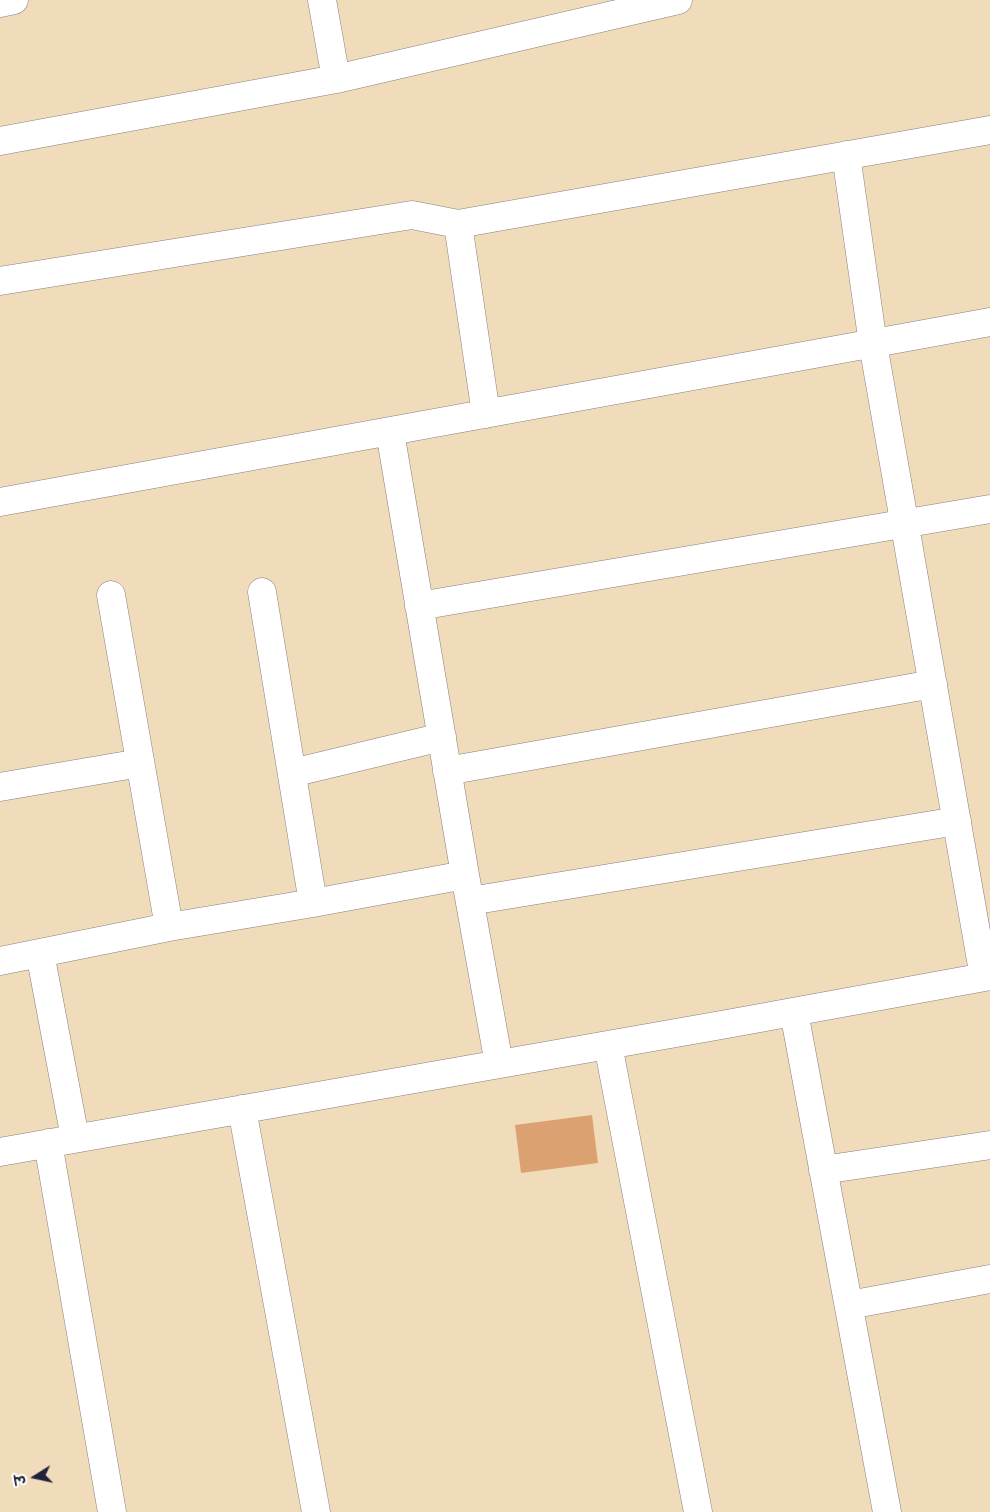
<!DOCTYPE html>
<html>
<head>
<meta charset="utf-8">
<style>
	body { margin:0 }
	#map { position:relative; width:990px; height:1512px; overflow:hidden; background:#f0dcbb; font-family:Delius,"Playpen Sans Deva",sans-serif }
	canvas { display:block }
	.north { position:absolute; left:10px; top:1452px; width:50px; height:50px; -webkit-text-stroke:4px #fff; paint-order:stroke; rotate:260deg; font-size:14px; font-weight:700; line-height:20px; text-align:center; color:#22223b }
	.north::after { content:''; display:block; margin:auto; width:18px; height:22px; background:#22223b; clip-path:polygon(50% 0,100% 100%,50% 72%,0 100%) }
</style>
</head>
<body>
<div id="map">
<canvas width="990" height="1512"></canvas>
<div class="north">उ</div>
</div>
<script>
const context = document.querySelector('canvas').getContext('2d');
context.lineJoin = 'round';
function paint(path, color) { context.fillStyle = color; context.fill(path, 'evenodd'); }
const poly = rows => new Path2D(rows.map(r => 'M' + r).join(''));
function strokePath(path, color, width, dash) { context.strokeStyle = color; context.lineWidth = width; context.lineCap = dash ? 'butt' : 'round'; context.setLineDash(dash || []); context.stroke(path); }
paint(poly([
	[592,1115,598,1163,521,1173,515,1125]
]), '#dca170');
const minor = poly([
	[322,0,336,79],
	[0,3,14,0],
	[0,141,336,79,678,0],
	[846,155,873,344,984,977],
	[0,281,412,215,458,224],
	[486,414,458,224,990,130],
	[390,432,465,875,499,1064],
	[0,502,990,322],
	[262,592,313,903],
	[111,595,169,927],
	[419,606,990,509],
	[447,771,933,684],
	[292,773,442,737],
	[0,787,140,763],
	[470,901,957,821],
	[40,953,75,1138],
	[0,961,169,927,313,903,465,875],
	[794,1012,887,1512],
	[608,1045,698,1512],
	[242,1109,316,1512],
	[48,1143,112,1512],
	[0,1152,727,1024,990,976],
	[823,1170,990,1145],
	[849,1305,990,1279]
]);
strokePath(minor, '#897f7b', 29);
strokePath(minor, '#fff', 28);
</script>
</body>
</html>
